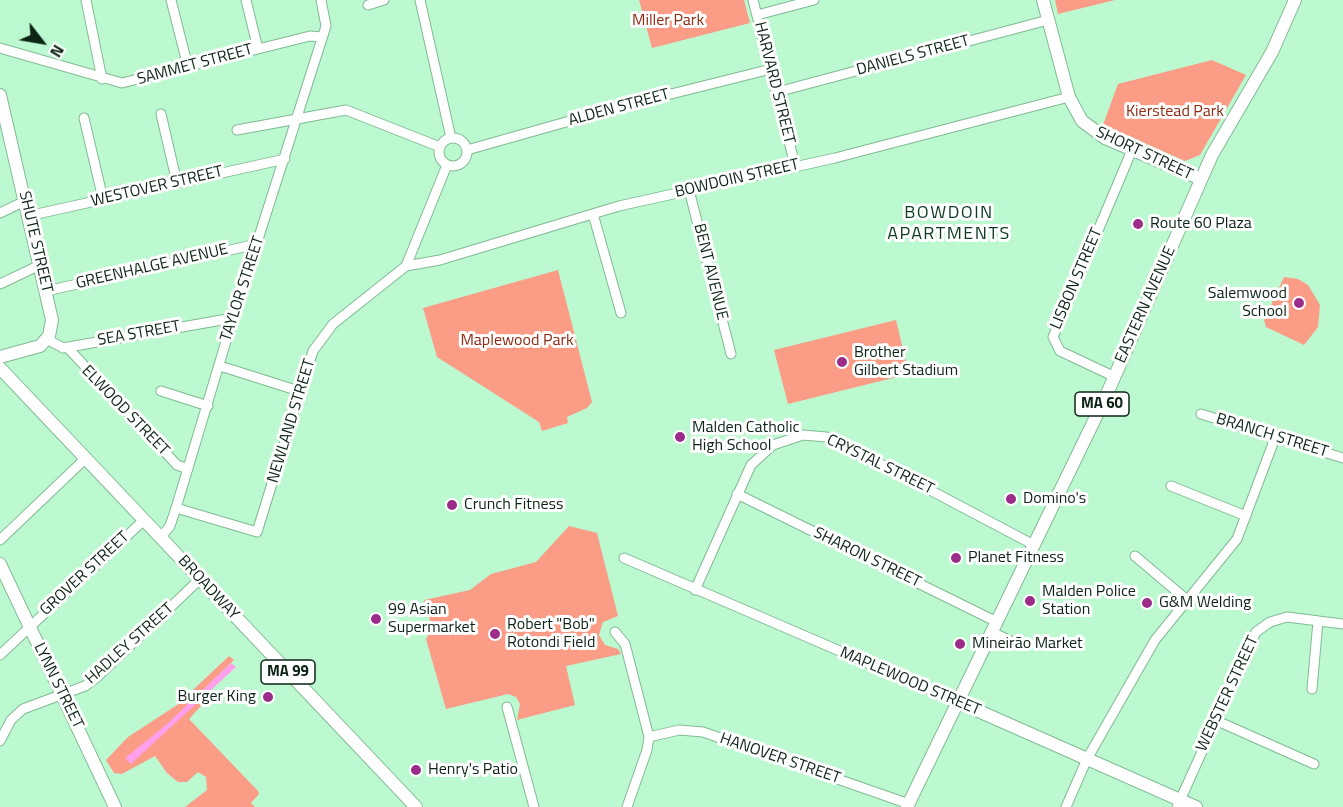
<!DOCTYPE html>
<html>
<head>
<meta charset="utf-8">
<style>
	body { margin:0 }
	#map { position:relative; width:1343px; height:807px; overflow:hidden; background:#bdf9d0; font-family:"Titillium Web",sans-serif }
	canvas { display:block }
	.north { position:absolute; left:12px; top:12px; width:60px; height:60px; -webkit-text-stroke:4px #fff; paint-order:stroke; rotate:121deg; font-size:16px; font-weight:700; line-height:24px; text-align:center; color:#0c2415 }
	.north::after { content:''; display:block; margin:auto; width:21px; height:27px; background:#0c2415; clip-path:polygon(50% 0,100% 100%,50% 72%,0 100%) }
</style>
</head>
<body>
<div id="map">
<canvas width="1343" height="807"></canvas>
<div class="north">N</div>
</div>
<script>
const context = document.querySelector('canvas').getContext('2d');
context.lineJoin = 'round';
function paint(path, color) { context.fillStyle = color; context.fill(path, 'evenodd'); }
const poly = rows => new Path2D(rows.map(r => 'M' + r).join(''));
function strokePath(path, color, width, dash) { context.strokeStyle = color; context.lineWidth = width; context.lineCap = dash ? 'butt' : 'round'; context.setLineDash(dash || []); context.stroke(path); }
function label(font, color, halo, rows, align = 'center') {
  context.font = font + ' "Titillium Web",sans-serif'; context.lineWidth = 6; context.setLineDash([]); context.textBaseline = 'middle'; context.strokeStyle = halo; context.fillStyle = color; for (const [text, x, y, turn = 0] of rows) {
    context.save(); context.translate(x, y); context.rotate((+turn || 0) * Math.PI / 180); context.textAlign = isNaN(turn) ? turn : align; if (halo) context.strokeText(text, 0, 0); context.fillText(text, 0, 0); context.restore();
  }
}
paint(poly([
	[639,0,744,0,750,23,652,48],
	[1055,0,1115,0,1058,14],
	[1212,60,1246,75,1200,155,1185,161,1103,125,1118,84],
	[558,270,592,402,587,408,567,417,568,423,542,431,539,422,437,357,423,308],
	[1284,277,1298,279,1308,285,1320,305,1318,327,1304,345,1266,327,1264,320],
	[896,320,909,374,788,404,774,350],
	[569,526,597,533,618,616,603,622,599,635,605,645,618,649,621,654,566,666,575,705,517,720,520,704,516,697,508,694,446,709,426,639,432,627,424,600,470,590,491,574,536,562],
	[229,656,234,660,199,694,202,705,189,719,258,791,259,794,251,803,255,807,185,807,207,790,206,777,198,772,187,782,178,782,167,773,155,756,122,774,114,773,106,760,128,737,177,705]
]), '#fa9c86');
paint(poly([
	[231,663,236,667,131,764,125,758,167,724]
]), '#ffa0ec');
const minor = poly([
	[86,0,102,79],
	[171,0,188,67],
	[246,0,258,49],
	[420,0,451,138],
	[753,0,795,165],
	[368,5,384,0],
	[757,15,814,0],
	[0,48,122,83,310,36,322,37],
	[777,92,1048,20],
	[161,114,177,183],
	[84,118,103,199],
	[237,130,346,110,440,147],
	'439 152a14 14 0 1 1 28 0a14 14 0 1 1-28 0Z',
	[467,150,619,107,771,69],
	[689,190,731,354],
	[0,213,25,201],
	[593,214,621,313],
	[28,216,285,159],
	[406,266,440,260,619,206,835,158,1069,97],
	[0,284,40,265],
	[46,291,257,244],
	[47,339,63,348,233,318],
	[67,347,177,465,188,469],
	[220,366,299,391],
	[1115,377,1060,351,1053,337,1132,150],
	[161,391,208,406],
	[1201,414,1343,458],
	[1171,486,1246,516],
	[737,494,997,622],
	[176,508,257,532,313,351,333,324,406,266,447,165],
	[160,538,170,526,176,508,233,318,326,26,321,0],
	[0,540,86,458],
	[1135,556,1187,600],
	[624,558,958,702],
	[695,590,751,465,773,445,803,435,826,437,839,442,1034,545],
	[615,632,625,644,649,737,647,750,627,807],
	[992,632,1019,645],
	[0,655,144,520],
	[1312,689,1318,621],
	[507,707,534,807],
	[1215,720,1314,764],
	[649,737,679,730,703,732,909,804],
	[0,741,11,720,23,709,85,686,96,678,200,579],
	[1066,807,1087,759,1155,640,1237,539,1275,438],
	[1177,807,1256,632,1270,622,1287,617,1343,624]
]);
const major = poly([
	[1043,0,1069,97,1082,121,1105,138,1201,179],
	[0,95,52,320,49,336,40,346,0,357],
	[0,368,416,807],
	[0,564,115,807],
	[958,702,1196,807],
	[907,807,1106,396,1212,155,1272,52,1295,0]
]);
strokePath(minor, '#80ba93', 11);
strokePath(major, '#80ba93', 14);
strokePath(minor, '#fff', 9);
strokePath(major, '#fff', 12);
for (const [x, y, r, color] of [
	[1138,224,6,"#9b2c8a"],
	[1299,303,6,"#9b2c8a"],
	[842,362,6,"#9b2c8a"],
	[680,437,6,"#9b2c8a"],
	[1011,499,6,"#9b2c8a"],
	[452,505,6,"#9b2c8a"],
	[956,558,6,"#9b2c8a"],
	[1030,601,6,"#9b2c8a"],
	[1147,603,6,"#9b2c8a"],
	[376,619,6,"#9b2c8a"],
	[495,634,6,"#9b2c8a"],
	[960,644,6,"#9b2c8a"],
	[268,697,6,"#9b2c8a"],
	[416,770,6,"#9b2c8a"]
]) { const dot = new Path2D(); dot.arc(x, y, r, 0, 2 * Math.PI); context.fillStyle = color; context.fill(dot); strokePath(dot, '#fff', 2); }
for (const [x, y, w] of [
	[1102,404,54],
	[288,672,54]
]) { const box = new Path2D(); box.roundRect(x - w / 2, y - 12, w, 24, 4.5); context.fillStyle = '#fff'; context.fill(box); strokePath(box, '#0c2415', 1.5); }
label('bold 15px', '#0c2415', null, [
	["MA 60",1102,404],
	["MA 99",288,672]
]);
label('16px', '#8f2a11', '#fff', [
	["Miller Park",668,21],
	["Kierstead Park",1175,112],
	["Maplewood Park",517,341]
]);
label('16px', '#0c2415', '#fff', [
	["DANIELS STREET",913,56,-15],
	["SAMMET STREET",195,65,-15],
	["HARVARD STREET",774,83,76],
	["ALDEN STREET",619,108,-15],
	["SHORT STREET",1144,154,25],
	["BOWDOIN STREET",737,179,-13],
	["WESTOVER STREET",157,187,-13],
	["SHUTE STREET",35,242,77],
	["GREENHALGE AVENUE",152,267,-13],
	["BENT AVENUE",710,272,76],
	["LISBON STREET",1077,279,-67],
	["TAYLOR STREET",243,289,-72],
	["EASTERN AVENUE",1146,305,-66],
	["SEA STREET",139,334,-10],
	["ELWOOD STREET",125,411,46],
	["NEWLAND STREET",292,421,-73],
	["BRANCH STREET",1272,436,17],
	["CRYSTAL STREET",880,465,26],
	["SHARON STREET",867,558,26],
	["GROVER STREET",85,574,-43],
	["BROADWAY",208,588,47],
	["HADLEY STREET",130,644,-42],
	["MAPLEWOOD STREET",910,682,23],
	["LYNN STREET",58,686,64],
	["WEBSTER STREET",1228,694,-65],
	["HANOVER STREET",780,759,19]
]);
label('16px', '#0c2415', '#fff', [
	["Route 60 Plaza",1150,224],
	["Salemwood",1287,294,"right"],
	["School",1287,312,"right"],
	["Brother",854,353],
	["Gilbert Stadium",854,371],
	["Malden Catholic",692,428],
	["High School",692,446],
	["Domino's",1023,499],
	["Crunch Fitness",464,505],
	["Planet Fitness",968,558],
	["Malden Police",1042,592],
	["Station",1042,610],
	["G&M Welding",1159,603],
	["99 Asian",388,610],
	["Supermarket",388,628],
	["Robert \"Bob\"",507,625],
	["Rotondi Field",507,643],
	["Mineirão Market",972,644],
	["Burger King",256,697,"right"],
	["Henry's Patio",428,770]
], 'left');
context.letterSpacing = '1.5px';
label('18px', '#103c23', '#fff', [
	["BOWDOIN",949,214],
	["APARTMENTS",949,235]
]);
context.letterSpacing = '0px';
</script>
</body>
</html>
